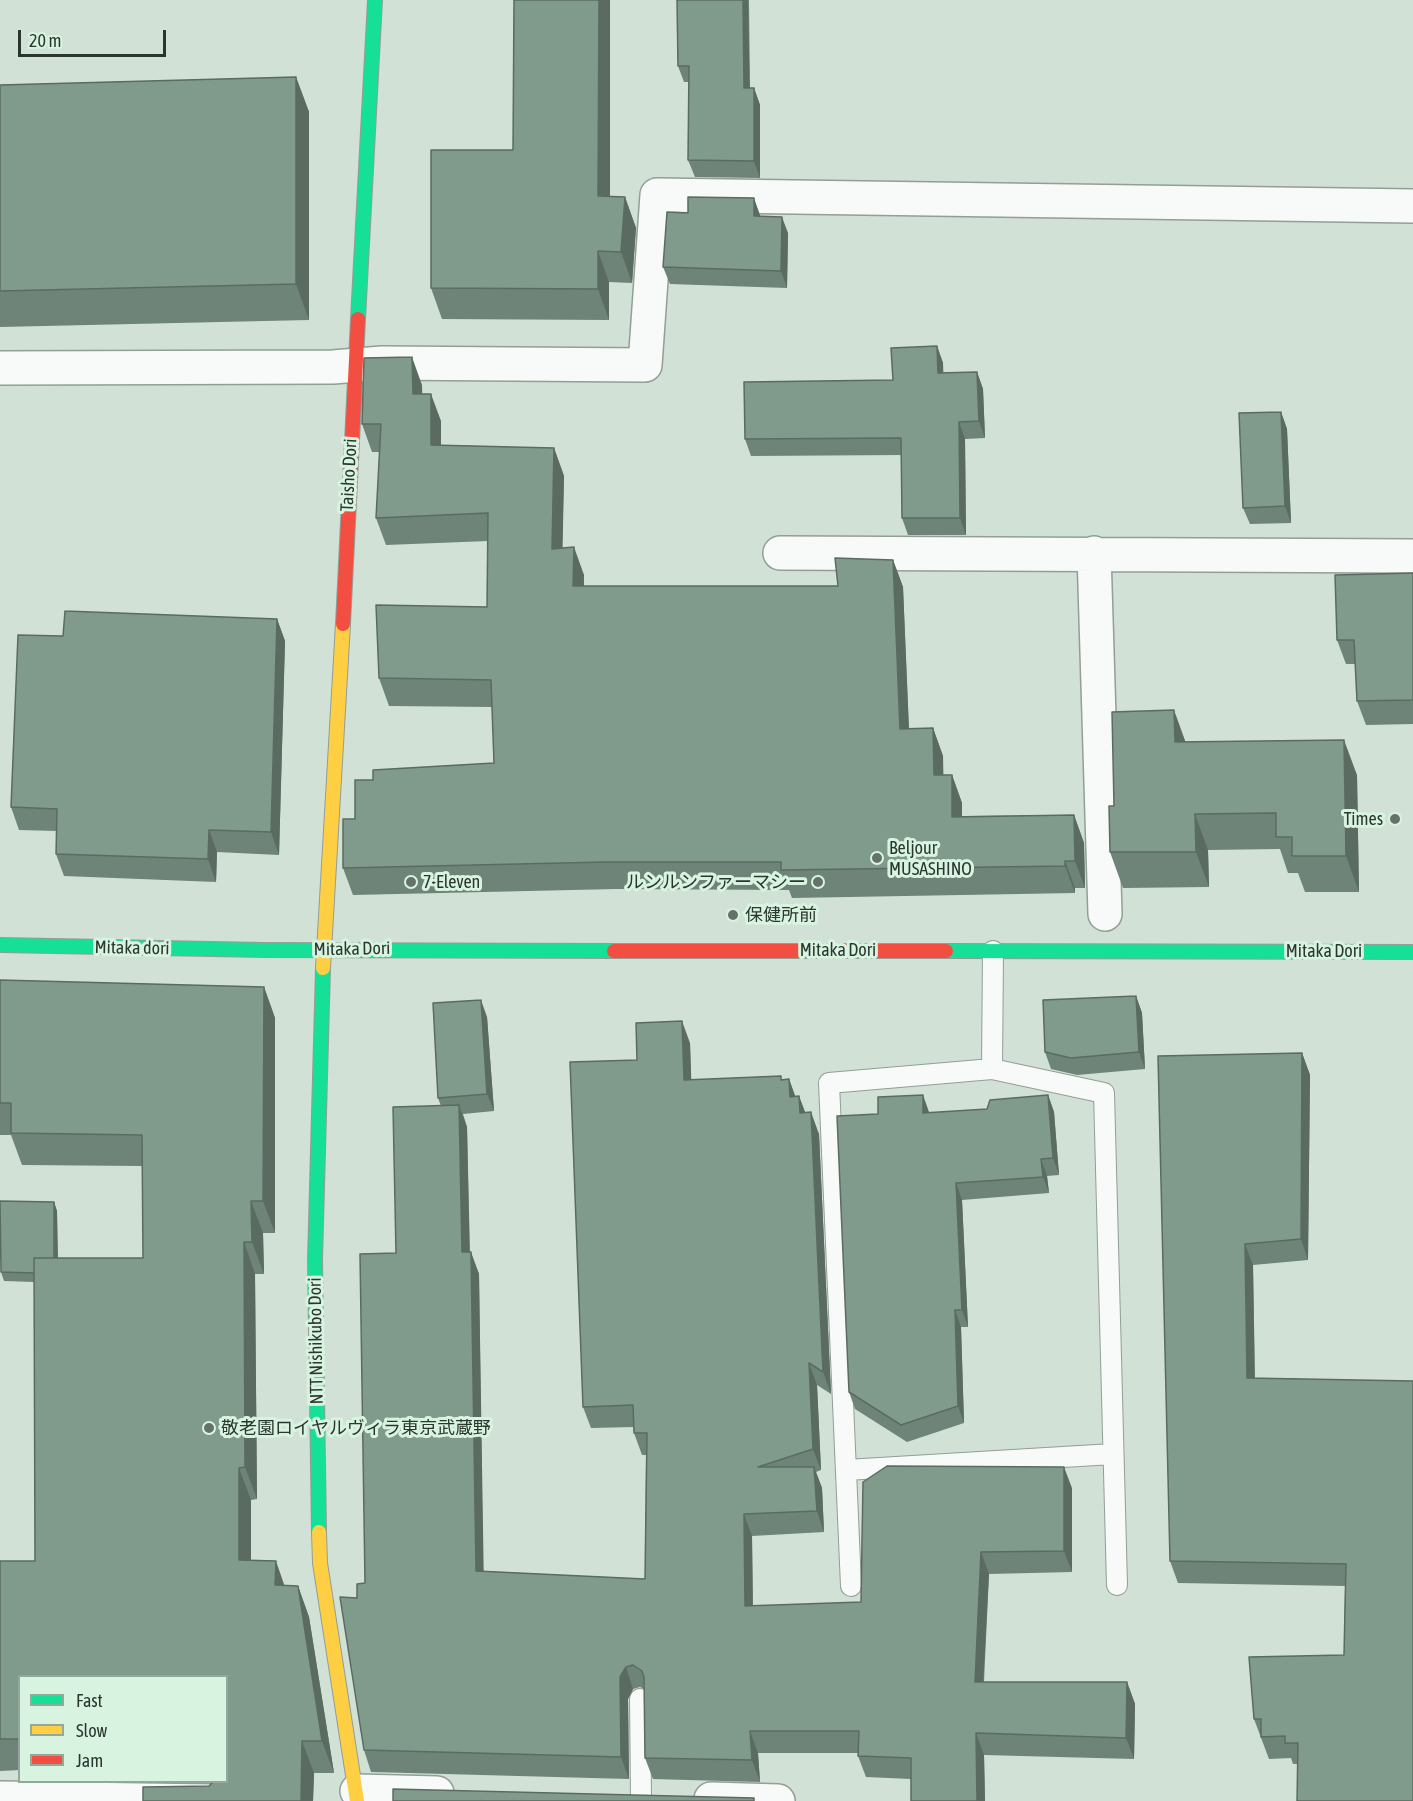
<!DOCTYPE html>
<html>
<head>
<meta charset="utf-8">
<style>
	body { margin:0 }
	#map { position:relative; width:1413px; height:1801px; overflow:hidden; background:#d1e1d6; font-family:"Asap Condensed",sans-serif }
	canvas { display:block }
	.legend { position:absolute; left:18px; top:1675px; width:210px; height:108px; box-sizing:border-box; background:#d8f4e1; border:2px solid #93a89a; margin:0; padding:8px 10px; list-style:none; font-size:18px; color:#2b362f }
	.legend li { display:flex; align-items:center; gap:12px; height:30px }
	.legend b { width:30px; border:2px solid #93a89a }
	.scale { position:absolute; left:18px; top:30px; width:148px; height:27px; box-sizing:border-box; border:3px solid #2b362f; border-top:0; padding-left:8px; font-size:18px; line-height:21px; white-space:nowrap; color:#2b362f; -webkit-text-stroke:4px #d8f4e1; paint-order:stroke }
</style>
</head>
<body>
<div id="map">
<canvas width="1413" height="1801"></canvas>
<ul class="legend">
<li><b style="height:8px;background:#16e098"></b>Fast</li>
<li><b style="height:8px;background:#ffcf43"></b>Slow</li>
<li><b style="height:8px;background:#f24e42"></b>Jam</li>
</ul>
<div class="scale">20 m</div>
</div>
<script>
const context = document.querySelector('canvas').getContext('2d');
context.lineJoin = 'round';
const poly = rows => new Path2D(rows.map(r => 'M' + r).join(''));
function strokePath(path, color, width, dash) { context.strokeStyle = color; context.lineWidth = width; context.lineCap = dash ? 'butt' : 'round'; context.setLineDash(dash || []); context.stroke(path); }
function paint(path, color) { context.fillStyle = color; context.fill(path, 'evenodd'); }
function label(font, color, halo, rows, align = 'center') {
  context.font = font + ' "Asap Condensed","Noto Sans JP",sans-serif'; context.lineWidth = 6; context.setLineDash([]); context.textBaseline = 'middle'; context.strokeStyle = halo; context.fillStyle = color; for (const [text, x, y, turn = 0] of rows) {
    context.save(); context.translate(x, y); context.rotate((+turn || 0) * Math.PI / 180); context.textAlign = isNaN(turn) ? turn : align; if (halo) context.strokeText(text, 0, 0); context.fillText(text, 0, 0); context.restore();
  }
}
const lane = poly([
	[992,1069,993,951],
	[846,1470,1113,1454],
	[851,1586,829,1083,992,1069,1104,1093,1117,1585],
	[640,1699,641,1798]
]);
const street = poly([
	[0,368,333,367,382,363,645,365,657,195,1413,206],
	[780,553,1413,556],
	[1094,553,1105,914],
	[357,1791,437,1793],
	[0,1798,212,1801],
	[711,1799,778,1801]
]);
const fast = poly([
	[358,319,375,0],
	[0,945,264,950,614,951],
	[946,951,1413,952],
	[319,1532,315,1260,323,968]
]);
const slow = poly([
	[323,968,343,624],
	[319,1532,320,1563,357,1801]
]);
const jam = poly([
	[343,624,358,319],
	[614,951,946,951]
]);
strokePath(lane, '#929e96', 22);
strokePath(street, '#929e96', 36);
strokePath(fast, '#929e96', 16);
strokePath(slow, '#929e96', 16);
strokePath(jam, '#929e96', 16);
strokePath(lane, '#f8faf9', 20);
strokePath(street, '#f8faf9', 33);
strokePath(fast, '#16e098', 14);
strokePath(slow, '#ffcf43', 14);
strokePath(jam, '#f24e42', 14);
paint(poly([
	[514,0,610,0,610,197,625,197,636,228,632,283,609,282,609,320,442,319,431,288,513,150],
	[677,0,749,0,750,88,754,88,760,105,760,178,695,177,688,160,689,82,684,82,678,66],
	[296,77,309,112,309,320,0,327,0,85],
	[760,216,788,233,787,288,670,284,663,267],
	[937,346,943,363,943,373,977,372,983,389,985,438,965,439,966,535,908,535,902,518,901,455,751,456,745,439,893,380],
	[422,385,422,394,441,421,441,445,554,448,564,476,562,548,584,575,584,586,838,586,893,560,903,587,909,729,933,728,943,756,943,775,952,775,962,803,962,816,1074,815,1084,843,1085,888,1075,888,1075,893,792,898,789,890,616,889,353,895,343,868,355,819,373,780,494,763,492,707,389,706,379,678,487,607,488,541,386,545,376,518,380,452,372,452,362,424],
	[1281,412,1287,429,1291,523,1250,524,1243,508],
	[1413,573,1413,724,1366,725,1357,701,1355,664,1346,664,1337,640],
	[277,619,285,641,279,855,217,852,216,882,64,876,56,854,57,831,19,830,11,807,63,636],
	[1186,742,1357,775,1359,892,1305,892,1298,873,1288,873,1280,849,1208,850,1209,887,1123,888,1110,852,1114,806],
	[0,980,264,987,275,1018,275,1233,263,1233,264,1274,255,1274,257,1499,251,1500,251,1560,284,1585,298,1586,309,1617,334,1773,314,1773,313,1801,143,1801,209,1786,213,1782,158,1782,226,1782,226,1677,20,1677,20,1770,0,1771,0,1561,35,1561,34,1282,4,1281,1,1272,54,1202,57,1211,58,1258,143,1258,142,1166,22,1165,11,1135,0,1135],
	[1136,996,1142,1013,1145,1069,1077,1075,1051,1069,1045,1052],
	[487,1017,494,1111,463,1114,467,1127,470,1252,479,1274,483,1571,645,1579,646,1455,642,1455,634,1433,634,1427,591,1428,583,1407,637,1060,690,1043,691,1079,789,1079,795,1096,799,1096,805,1113,819,1134,831,1394,817,1385,821,1470,816,1472,822,1488,824,1532,752,1536,753,1606,861,1602,1072,1488,1072,1572,989,1574,984,1682,1127,1682,1135,1704,1134,1759,984,1755,985,1801,911,1801,911,1779,866,1777,858,1756,858,1753,758,1753,760,1782,653,1779,645,1758,644,1689,640,1687,633,1689,628,1699,629,1779,371,1772,364,1750,357,1598,365,1583,396,1253,441,1106,438,1098],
	[1302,1053,1310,1075,1308,1260,1253,1265,1255,1378,1413,1381,1413,1801,1298,1764,1293,1764,1291,1758,1269,1759,1254,1719,1344,1655,1345,1586,1178,1583,1170,1561,1158,1056],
	[1048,1095,1054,1112,1059,1175,1047,1176,1049,1193,962,1200,968,1327,961,1327,964,1423,907,1442,855,1409,849,1392,929,1112,929,1113,987,1109]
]), '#6e8478');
paint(poly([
	[599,0,610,0,610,227,598,196],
	[743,0,748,0,750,104,744,88],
	[296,77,309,112,309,320,296,284],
	[754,88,760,105,760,178,754,161],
	[625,197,636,228,632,283,621,252],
	[754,198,760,215,760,232,754,216],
	[782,217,788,233,787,288,781,271],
	[598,251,609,282,609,320,598,289],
	[937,346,943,363,944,390,938,373],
	[412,357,422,385,423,421,413,394],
	[977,372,983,389,985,438,979,421],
	[431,394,441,421,441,473,431,445],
	[1281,412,1287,429,1291,523,1285,506],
	[959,422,965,439,966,535,960,518],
	[554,448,564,476,562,577,552,549],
	[574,547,584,575,583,614,573,586],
	[893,560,903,587,910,756,900,729],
	[277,619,285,641,279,855,271,832],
	[1174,710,1187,746,1175,742],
	[933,728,943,756,944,803,934,775],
	[1344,740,1357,775,1359,892,1346,856],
	[952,775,962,803,962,844,952,817],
	[1195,814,1208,850,1209,887,1196,852],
	[1074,815,1084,843,1085,888,1075,861],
	[209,830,217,852,216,882,208,859],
	[1065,861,1075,888,1075,893,1065,866],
	[264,987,275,1018,275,1233,263,1201],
	[1136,996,1142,1013,1145,1069,1139,1052],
	[481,1000,487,1017,494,1111,487,1094],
	[682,1021,690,1043,692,1101,684,1080],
	[1302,1053,1310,1075,1308,1260,1301,1239],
	[789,1079,797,1101,790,1097],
	[923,1095,929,1112,929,1130,923,1113],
	[1048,1095,1054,1112,1059,1175,1053,1158],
	[799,1096,807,1117,800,1113],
	[459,1105,467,1127,470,1274,462,1252],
	[811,1112,819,1134,831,1394,823,1372],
	[1041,1159,1047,1176,1049,1193,1043,1177],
	[956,1183,962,1200,968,1327,962,1310],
	[251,1201,263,1233,264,1274,252,1242],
	[54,1202,57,1211,58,1283,55,1274],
	[244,1242,255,1274,257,1499,245,1467],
	[1245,1244,1253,1265,1255,1400,1247,1378],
	[471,1252,479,1274,484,1592,476,1571],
	[955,1310,961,1327,964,1423,958,1406],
	[809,1363,817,1385,821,1470,813,1449],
	[814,1467,822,1488,824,1532,817,1511],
	[1064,1467,1072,1488,1072,1572,1064,1551],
	[239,1468,251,1500,251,1592,239,1560],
	[744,1514,752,1536,753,1628,745,1606],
	[981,1552,989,1574,982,1704,975,1682],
	[276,1561,287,1593,275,1585],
	[298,1586,309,1617,334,1773,322,1741],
	[626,1667,633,1689,628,1699,629,1779,621,1757,620,1677],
	[1127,1682,1135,1704,1134,1759,1126,1738],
	[750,1731,758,1753,760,1782,752,1760],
	[976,1733,984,1755,985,1801,977,1801],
	[302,1741,314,1773,313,1801,301,1801]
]), '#5a6c61');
const building = poly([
	[514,0,599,0,598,196,625,197,621,252,598,251,598,289,431,288,431,150,513,150,514,0],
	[677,0,743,0,744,88,754,88,754,161,688,160,689,66,678,66,677,0],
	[296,77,296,284,0,291,0,85,296,77],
	[688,197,754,198,754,216,782,217,781,271,663,267,667,212,688,213,688,197],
	[937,346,938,373,977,372,979,421,959,422,960,518,902,518,901,438,745,439,744,382,893,380,891,348,937,346],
	[412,357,413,394,431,394,431,445,554,448,552,549,574,547,573,586,838,586,835,558,893,560,900,729,933,728,934,775,952,775,952,817,1074,815,1075,861,1065,861,1065,866,781,870,781,862,606,862,343,868,343,819,355,819,355,780,373,780,373,770,494,763,491,680,379,678,376,605,487,607,488,513,376,518,381,424,362,424,364,358,412,357],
	[1281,412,1285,506,1243,508,1239,413,1281,412],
	[1413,573,1413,700,1357,701,1354,640,1337,640,1335,575,1413,573],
	[65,611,277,619,271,832,209,830,208,859,56,854,57,809,11,807,18,635,63,636,65,611],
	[1174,710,1175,742,1344,740,1346,856,1292,856,1292,837,1276,837,1276,813,1195,814,1196,852,1110,852,1109,806,1114,806,1112,712,1174,710],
	[0,980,264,987,263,1201,251,1201,252,1242,244,1242,245,1467,239,1468,239,1560,276,1561,275,1585,298,1586,322,1741,302,1741,301,1801,143,1801,143,1787,209,1786,213,1782,226,1782,226,1677,20,1677,20,1739,0,1739,0,1561,35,1561,34,1258,143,1258,142,1135,11,1133,11,1103,0,1103,0,980],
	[1136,996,1139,1052,1071,1058,1045,1052,1043,1000,1136,996],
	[481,1000,487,1094,438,1098,433,1003,481,1000],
	[682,1021,684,1080,781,1076,781,1080,789,1079,790,1097,799,1096,800,1113,811,1112,823,1372,809,1363,813,1449,758,1467,814,1467,817,1511,744,1514,745,1606,861,1602,863,1482,887,1466,1064,1467,1064,1551,981,1552,975,1682,1127,1682,1126,1738,976,1733,977,1801,911,1801,911,1758,858,1756,859,1731,750,1731,752,1760,645,1758,644,1677,642,1671,633,1665,626,1667,620,1677,621,1757,364,1750,340,1597,357,1598,357,1584,365,1583,360,1254,396,1253,393,1107,459,1105,462,1252,471,1252,476,1571,645,1579,647,1433,634,1433,633,1405,583,1407,570,1062,637,1060,636,1023,682,1021],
	[1302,1053,1301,1239,1245,1244,1247,1378,1413,1381,1413,1801,1297,1801,1298,1743,1285,1743,1285,1736,1261,1737,1261,1719,1254,1719,1249,1657,1344,1655,1346,1564,1170,1561,1158,1056,1302,1053],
	[923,1095,923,1113,987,1109,990,1100,1048,1095,1053,1158,1041,1159,1043,1177,956,1183,962,1310,955,1310,958,1406,901,1425,849,1392,837,1116,878,1114,878,1097,923,1095],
	[0,1201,54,1202,54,1258,34,1258,34,1273,1,1272,0,1201],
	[393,1789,754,1798,754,1801,393,1801,393,1789]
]);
paint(building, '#809a8b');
strokePath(building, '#5a6c61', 1.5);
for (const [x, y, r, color] of [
	[1395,819,6,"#657269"],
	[877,858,6,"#657269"],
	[411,882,6,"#657269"],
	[818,882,6,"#657269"],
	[733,915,6,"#657269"],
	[209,1428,6,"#657269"]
]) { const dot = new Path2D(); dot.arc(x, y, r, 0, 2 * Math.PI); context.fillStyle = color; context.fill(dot); strokePath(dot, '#d8f4e1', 2); }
label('18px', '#2b362f', '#d8f4e1', [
	["Taisho Dori",349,475,-87],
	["Mitaka dori",132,948,1],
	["Mitaka Dori",352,949,-1],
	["Mitaka Dori",838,950],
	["Mitaka Dori",1324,951],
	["NTT Nishikubo Dori",316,1341,-91]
]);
label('18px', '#2b362f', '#d8f4e1', [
	["Times",1383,819,"right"],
	["Beljour",889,848],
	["MUSASHINO",889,869],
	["7-Eleven",423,882],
	["ルンルンファーマシー",806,882,"right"],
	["保健所前",745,915],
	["敬老園ロイヤルヴィラ東京武蔵野",221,1428]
], 'left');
</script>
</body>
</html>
